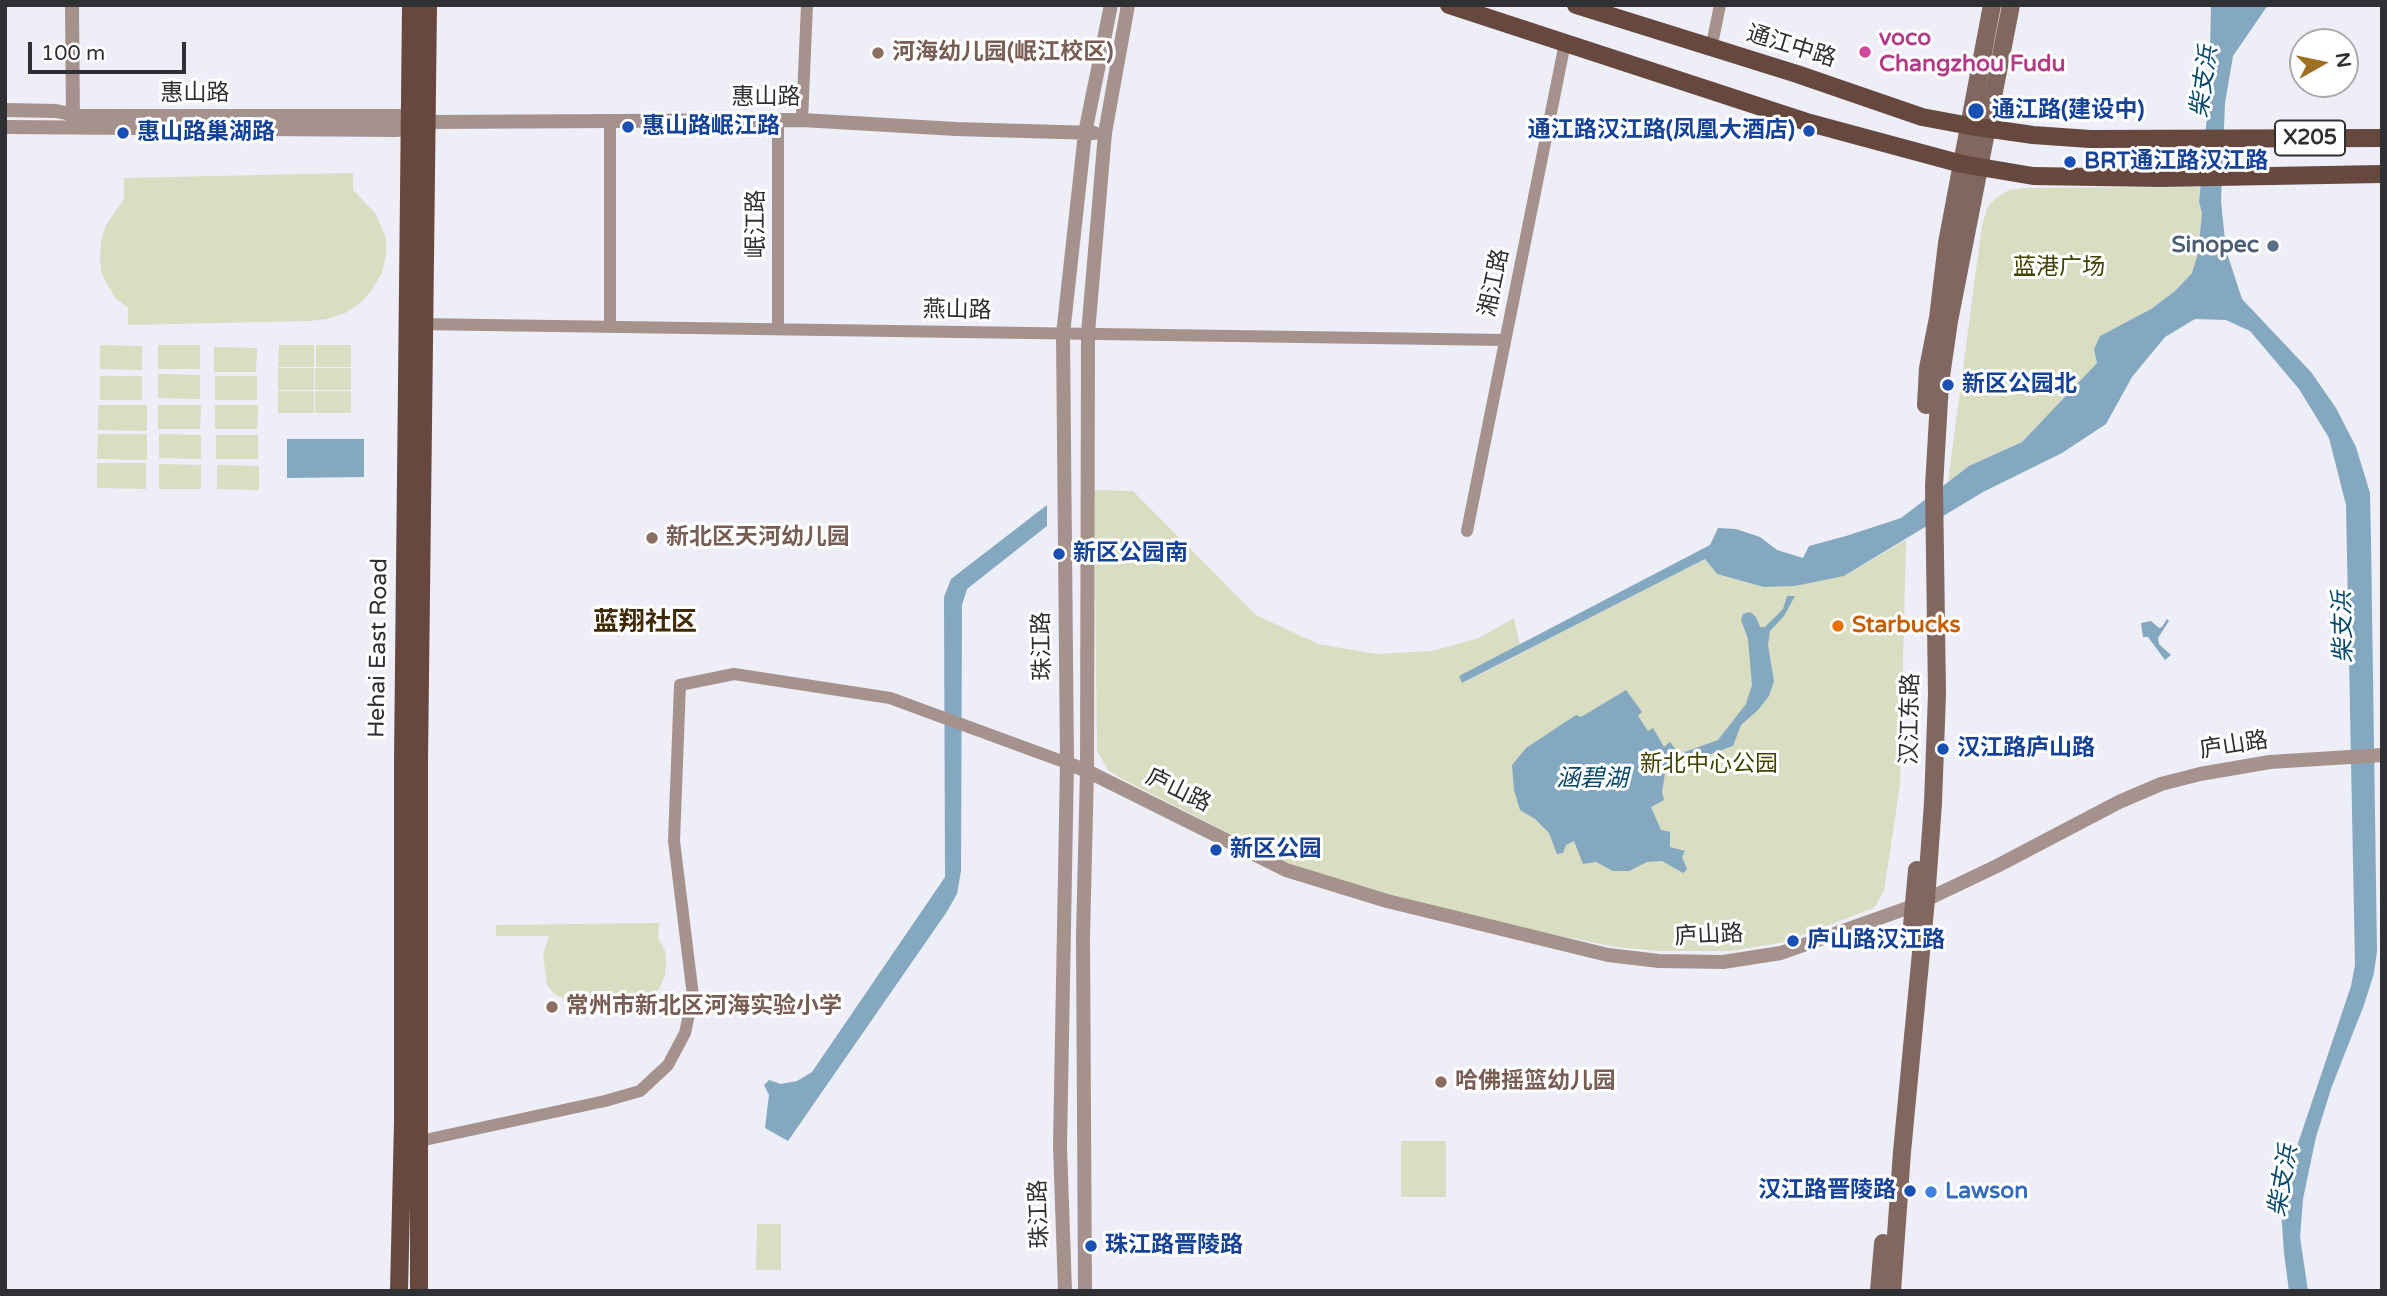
<!DOCTYPE html>
<html>
<head>
<meta charset="utf-8">
<style>
	body { margin:0 }
	#map { position:relative; width:2387px; height:1296px; overflow:hidden; background:#edeef7; font-family:"Varela Round",sans-serif }
	canvas { display:block }
	.frame { position:absolute; inset:0; border:7px solid #2f3033; pointer-events:none }
	.north { position:absolute; left:2289px; top:28px; width:70px; height:70px; box-sizing:border-box; background:#fff; border:2px solid #acacad; border-radius:50%; rotate:81deg; font-size:19px; font-weight:700; line-height:28px; text-align:center; color:#2f3033 }
	.north::after { content:''; display:block; margin:auto; width:24px; height:32px; background:#9e7022; clip-path:polygon(50% 0,100% 100%,50% 72%,0 100%) }
	.scale { position:absolute; left:28px; top:42px; width:158px; height:32px; box-sizing:border-box; border:4px solid #2f3033; border-top:0; padding-left:9px; font-size:21px; line-height:24px; white-space:nowrap; color:#2f3033; -webkit-text-stroke:5px #fff; paint-order:stroke }
</style>
</head>
<body>
<div id="map">
<canvas width="2387" height="1296"></canvas>
<div class="frame"></div>
<div class="north">N</div>
<div class="scale">100 m</div>
</div>
<script>
const context = document.querySelector('canvas').getContext('2d');
context.lineJoin = 'round';
function paint(path, color) { context.fillStyle = color; context.fill(path, 'evenodd'); }
const poly = rows => new Path2D(rows.map(r => 'M' + r).join(''));
function strokePath(path, color, width, dash) { context.strokeStyle = color; context.lineWidth = width; context.lineCap = dash ? 'butt' : 'round'; context.setLineDash(dash || []); context.stroke(path); }
function label(font, color, halo, rows, align = 'center') {
  context.font = font + ' "Varela Round","Noto Sans SC",sans-serif'; context.lineWidth = 6; context.setLineDash([]); context.textBaseline = 'middle'; context.strokeStyle = halo; context.fillStyle = color; for (const [text, x, y, turn = 0] of rows) {
    context.save(); context.translate(x, y); context.rotate((+turn || 0) * Math.PI / 180); context.textAlign = isNaN(turn) ? turn : align; if (halo) context.strokeText(text, 0, 0); context.fillText(text, 0, 0); context.restore();
  }
}
paint(poly([
	[353,173,353,190,375,213,386,238,386,254,382,273,372,290,360,303,345,313,327,319,309,321,128,325,128,307,116,299,107,284,101,271,100,258,101,241,106,225,124,199,124,178],
	[2200,187,2199,202,2202,213,2198,253,2192,273,2175,291,2151,309,2100,336,2094,349,2097,363,2022,442,1969,466,1948,482,1982,225,1987,208,1995,199,2009,190,2024,188],
	[100,345,142,346,142,370,100,369],
	[158,345,200,345,200,369,158,369],
	[279,345,314,345,314,367,278,367],
	[316,345,351,345,351,367,316,367],
	[214,347,257,348,256,372,214,372],
	[278,368,314,368,314,390,278,390],
	[315,368,351,368,351,390,315,390],
	[158,374,200,375,200,399,158,398],
	[100,376,142,376,142,400,100,400],
	[215,376,257,376,257,400,215,400],
	[278,391,314,391,314,413,278,413],
	[315,391,351,391,351,413,315,413],
	[98,405,147,405,147,431,98,430],
	[158,405,201,405,200,429,158,429],
	[215,405,258,405,257,429,215,429],
	[98,434,147,434,147,460,97,459],
	[159,434,201,435,201,459,159,458],
	[216,435,258,435,258,459,216,459],
	[97,463,146,463,146,489,97,488],
	[159,464,201,465,201,489,159,489],
	[217,465,259,466,259,490,217,489],
	[1094,490,1133,491,1256,615,1318,644,1377,654,1432,651,1479,638,1514,618,1520,646,1459,676,1463,683,1705,559,1717,574,1764,587,1844,576,1906,540,1900,785,1884,891,1874,908,1784,942,1731,951,1659,951,1616,947,1477,919,1388,896,1287,863,1124,780,1108,770,1097,751],
	[659,923,658,937,665,951,666,962,665,975,659,989,651,996,639,1000,565,999,554,994,547,985,543,954,549,936,496,936,496,925],
	[1401,1141,1446,1141,1446,1197,1401,1197],
	[757,1224,781,1224,781,1270,756,1270]
]), '#d9ddc2');
paint(poly([
	[2268,5,2233,56,2225,103,2221,201,2226,250,2242,299,2311,372,2336,408,2356,447,2370,493,2371,541,2377,951,2374,973,2364,1005,2332,1086,2316,1137,2303,1199,2300,1237,2308,1291,2289,1291,2284,1253,2281,1210,2289,1170,2351,986,2355,965,2346,505,2329,438,2299,389,2250,331,2226,320,2195,319,2165,337,2132,377,2106,424,2062,453,1983,492,1844,576,1795,586,1764,587,1717,574,1705,559,1462,683,1459,676,1710,545,1718,528,1736,529,1760,537,1777,550,1803,558,1809,546,1846,536,1901,518,1969,466,2022,442,2097,363,2094,349,2100,336,2151,309,2175,291,2192,273,2198,253,2202,213,2199,202,2209,94,2211,6],
	[287,439,364,439,364,477,287,478],
	[1047,505,1047,526,967,589,962,605,961,871,957,894,946,913,788,1141,765,1128,769,1095,764,1085,769,1080,781,1084,797,1081,812,1072,945,877,944,597,951,579],
	[1787,596,1795,596,1784,616,1770,631,1768,645,1774,681,1769,696,1758,710,1741,725,1733,746,1708,755,1681,758,1666,767,1662,792,1664,800,1651,807,1661,830,1670,832,1670,847,1685,851,1682,857,1687,869,1683,873,1662,861,1647,862,1629,871,1613,871,1596,862,1583,864,1574,841,1566,845,1563,853,1557,854,1549,833,1535,819,1520,810,1514,790,1512,765,1526,748,1576,715,1581,717,1626,690,1642,712,1638,716,1648,731,1653,728,1664,747,1670,742,1679,754,1718,740,1746,704,1752,685,1748,639,1741,620,1743,614,1750,612,1756,617,1760,627,1765,627,1783,609],
	[2167,619,2169,621,2158,638,2159,644,2171,655,2165,660,2148,637,2143,637,2141,623,2151,621,2159,628,2162,627]
]), '#85a8c1');
strokePath(poly([
	[1711,49,1720,5],
	[802,120,807,5],
	[417,324,1505,340],
	[610,326,610,121],
	[778,328,778,121],
	[1467,531,1565,43],
	[420,1141,605,1101,640,1091,668,1065,685,1033,693,996,674,841,680,685,734,674,890,698,1067,763]
]), '#a5928d', 12);
strokePath(poly([
	[72,5,73,123],
	[5,110,56,111,81,116,411,116,427,122,802,120,956,129,1094,133],
	[5,127,395,130,411,129,419,126],
	[1067,763,1087,771,1286,870,1387,901,1608,955,1659,961,1723,962,1781,953,1913,906,1997,866,2119,802,2161,784,2200,774,2270,762,2382,755],
	[1065,1291,1060,1146,1067,763,1063,334,1085,133,1111,5],
	[1085,1291,1083,936,1087,771,1088,333,1105,133,1128,5]
]), '#a5928d', 14);
strokePath(poly([
	[1926,405,1928,368,1938,318,1947,243,1992,5],
	[1912,926,1917,870],
	[1879,1291,1883,1243],
	[1892,1291,1902,1152,1926,900,1933,803,1937,694,1934,486,1940,383,1949,321,2011,5]
]), '#81675f', 18);
strokePath(poly([
	[1449,5,1810,123,1962,164,2033,176,2160,178,2382,174],
	[1576,5,1797,74,1922,117,1970,126,2033,135,2090,139,2382,138],
	[399,1291,403,1122,403,760,411,5],
	[419,1291,419,761,428,5]
]), '#66483f', 18);
for (const [x, y, r, color] of [
	[1865,52,7,"#d1479c"],
	[878,53,7,"#8d6e63"],
	[1976,111,9,"#1a4fb4"],
	[628,127,7,"#1a4fb4"],
	[1809,131,7,"#1a4fb4"],
	[123,133,7,"#1a4fb4"],
	[2070,162,7,"#1a4fb4"],
	[2273,246,7,"#5c6f8a"],
	[1948,385,7,"#1a4fb4"],
	[652,538,7,"#8d6e63"],
	[1059,554,7,"#1a4fb4"],
	[1838,626,7,"#e8710a"],
	[1943,749,7,"#1a4fb4"],
	[1216,850,7,"#1a4fb4"],
	[1793,941,7,"#1a4fb4"],
	[552,1007,7,"#8d6e63"],
	[1441,1082,7,"#8d6e63"],
	[1910,1191,7,"#1a4fb4"],
	[1931,1192,7,"#3f7fe0"],
	[1091,1246,7,"#1a4fb4"]
]) { const dot = new Path2D(); dot.arc(x, y, r, 0, 2 * Math.PI); context.fillStyle = color; context.fill(dot); strokePath(dot, '#fff', 2.5); }
for (const [x, y, w] of [
	[2310,138,70]
]) { const box = new Path2D(); box.roundRect(x - w / 2, y - 17.5, w, 35, 5); context.fillStyle = '#fff'; context.fill(box); strokePath(box, '#2f3033', 2); }
label('bold 21px', '#2f3033', null, [
	["X205",2310,138]
]);
label('bold 23px', '#b23c85', '#fff', [
	["voco",1879,39],
	["Changzhou Fudu",1879,65]
], 'left');
label('23px', '#2f3033', '#fff', [
	["通江中路",1791,47,17],
	["惠山路",195,94],
	["惠山路",766,98],
	["岷江路",757,224,-90],
	["湘江路",1495,283,-78],
	["燕山路",957,311,1],
	["珠江路",1043,646,-91],
	["Hehai East Road",379,648,-89],
	["汉江东路",1911,719,-89],
	["庐山路",2234,746,-9],
	["庐山路",1178,791,26],
	["庐山路",1709,936,-3],
	["珠江路",1040,1214,-92]
]);
label('bold 23px', '#785e54', '#fff', [
	["河海幼儿园(岷江校区)",892,53],
	["新北区天河幼儿园",666,538],
	["常州市新北区河海实验小学",566,1007],
	["哈佛摇篮幼儿园",1455,1082]
], 'left');
label('bold 23px', '#164399', '#fff', [
	["通江路(建设中)",1992,111],
	["惠山路岷江路",642,127],
	["通江路汉江路(凤凰大酒店)",1795,131,"right"],
	["惠山路巢湖路",137,133],
	["BRT通江路汉江路",2084,162],
	["新区公园北",1962,385],
	["新区公园南",1073,554],
	["汉江路庐山路",1957,749],
	["新区公园",1230,850],
	["庐山路汉江路",1807,941],
	["汉江路晋陵路",1896,1191,"right"],
	["珠江路晋陵路",1105,1246]
], 'left');
label('bold 23px', '#4e5e75', '#fff', [
	["Sinopec",2259,246]
], 'right');
label('23px', '#404400', '#fff', [
	["蓝港广场",2059,268],
	["新北中心公园",1709,765]
]);
label('bold 23px', '#c56008', '#fff', [
	["Starbucks",1852,626]
], 'left');
label('bold 23px', '#366cbe', '#fff', [
	["Lawson",1945,1192]
], 'left');
label('italic 24px', '#094a6c', '#fff', [
	["柴支浜",2205,82,-82],
	["柴支浜",2344,627,-91],
	["涵碧湖",1592,780],
	["柴支浜",2284,1181,-80]
]);
label('bold 26px', '#402a04', '#fff', [
	["蓝翔社区",645,623]
]);
</script>
</body>
</html>
